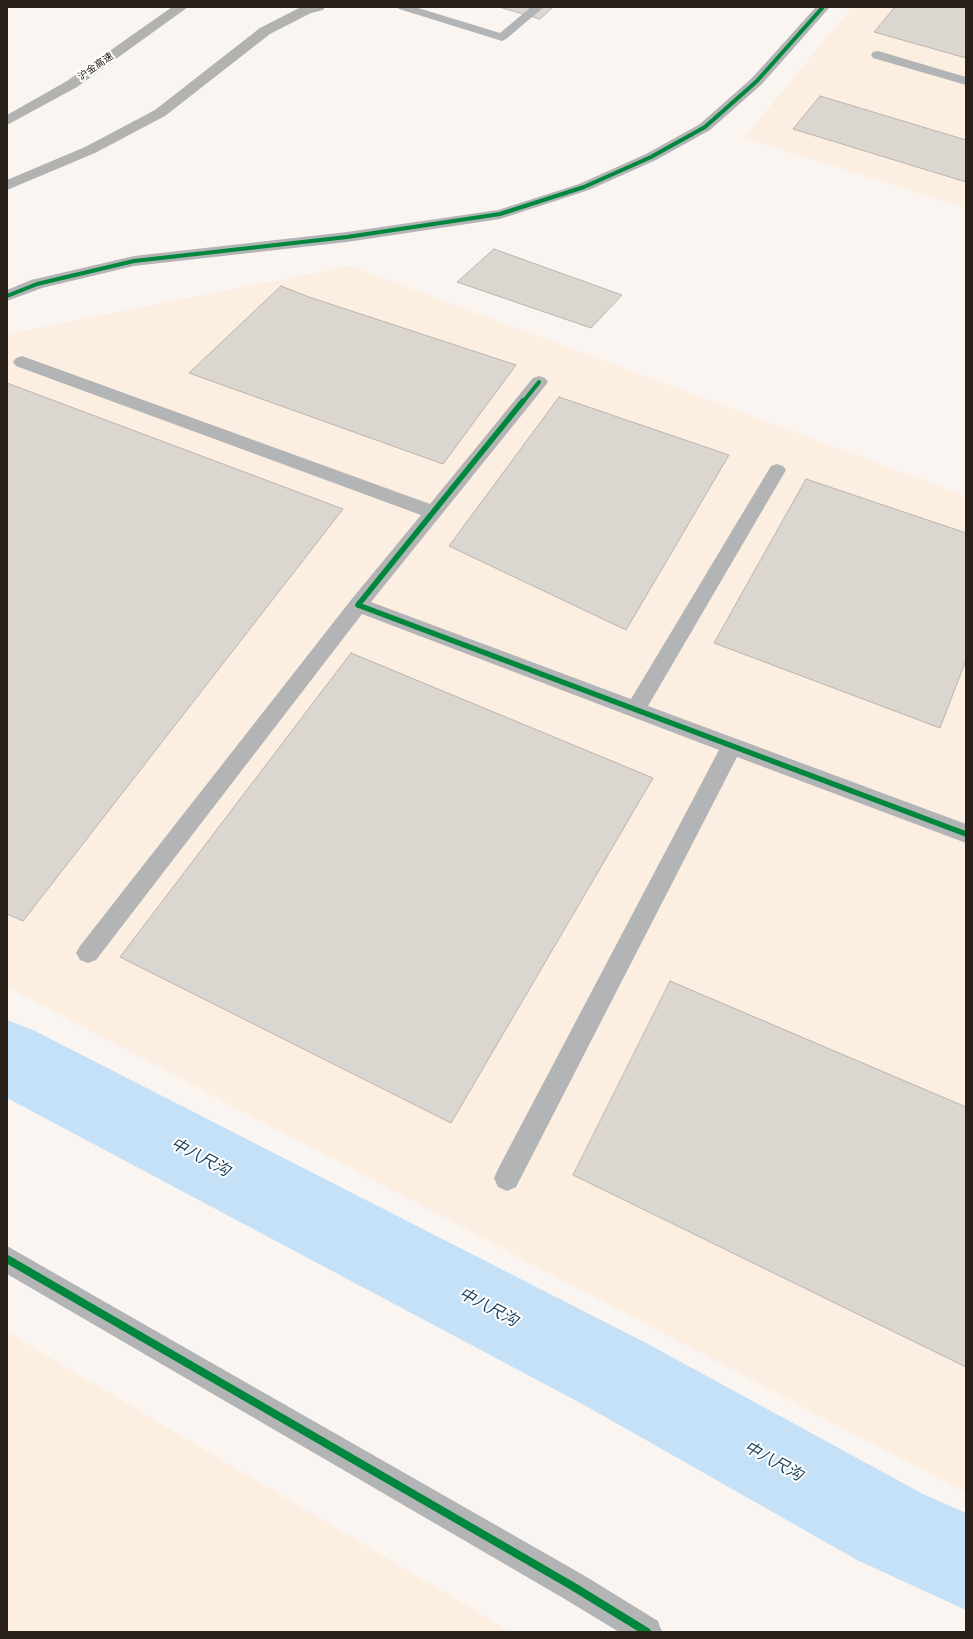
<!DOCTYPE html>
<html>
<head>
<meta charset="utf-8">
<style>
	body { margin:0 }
	#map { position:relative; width:973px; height:1639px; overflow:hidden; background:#faf5f1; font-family:"Roboto Condensed",sans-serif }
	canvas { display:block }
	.frame { position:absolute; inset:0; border:8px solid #282019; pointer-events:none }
</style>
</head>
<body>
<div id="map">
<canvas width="973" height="1639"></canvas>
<div class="frame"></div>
</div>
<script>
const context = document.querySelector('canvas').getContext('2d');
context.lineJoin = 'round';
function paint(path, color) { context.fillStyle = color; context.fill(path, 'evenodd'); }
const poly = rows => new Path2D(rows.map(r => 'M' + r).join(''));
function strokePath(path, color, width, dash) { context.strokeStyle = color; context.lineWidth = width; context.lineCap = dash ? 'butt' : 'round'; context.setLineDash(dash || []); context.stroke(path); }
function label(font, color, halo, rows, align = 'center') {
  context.font = font + ' "Roboto Condensed","Noto Sans SC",sans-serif'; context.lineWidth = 4; context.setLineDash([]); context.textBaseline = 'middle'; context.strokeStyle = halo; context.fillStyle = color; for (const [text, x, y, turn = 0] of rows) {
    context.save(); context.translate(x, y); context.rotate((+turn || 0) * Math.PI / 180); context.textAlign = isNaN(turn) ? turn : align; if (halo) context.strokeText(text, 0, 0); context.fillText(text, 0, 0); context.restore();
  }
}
paint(poly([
	[852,7,966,7,966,208,744,138],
	[350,266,966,496,966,1493,7,987,7,334],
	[7,1332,511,1632,7,1632]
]), '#fceee1');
paint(poly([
	[7,1020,35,1031,648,1344,923,1494,966,1513,966,1610,857,1560,586,1406,7,1098,7,1020]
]), '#c5e1f7');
const building = poly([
	[499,7,553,7,540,19,499,7],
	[895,7,966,7,966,58,874,32,895,7],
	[820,96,966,140,966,182,793,129,820,96],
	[494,249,622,295,591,328,457,282,494,249],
	[281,286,309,297,516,365,443,464,189,373,281,286],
	[7,383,343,509,23,921,7,914,7,383],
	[559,397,729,455,626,630,449,546,559,397],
	[806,479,966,533,966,660,940,728,714,643,806,479],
	[351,653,653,778,451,1123,120,957,351,653],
	[670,981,966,1107,966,1367,573,1175,670,981]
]);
paint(building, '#dcd6d0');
strokePath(building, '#bbb5b0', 1);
paint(poly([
	[397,7,415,7,500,33,531,7,544,7,506,39,502,41,399,9,397,7]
]), '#b3b4b5');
paint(poly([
	[816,7,830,7,762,84,710,130,656,160,589,190,500,219,347,242,134,266,42,288,7,301,7,290,31,280,134,256,347,232,498,210,579,184,646,154,700,124,752,78,816,7],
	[878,51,966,77,966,85,873,58,871,55,873,52,878,51],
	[22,356,430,504,533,378,539,376,545,378,548,382,545,386,371,602,631,699,771,466,777,464,783,466,786,470,648,706,966,824,966,843,737,757,516,1187,507,1191,498,1187,494,1178,498,1169,719,750,362,614,96,960,88,963,80,960,76,953,80,946,351,600,421,515,16,366,13,362,16,358,22,356],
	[7,1246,585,1576,658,1621,662,1632,619,1632,563,1598,7,1274,7,1246]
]), '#b3b4b5');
paint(poly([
	[172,7,188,7,77,87,7,125,7,115,67,81,172,7],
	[301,7,325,7,323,10,311,13,270,34,165,116,95,153,7,190,7,180,85,147,155,110,260,28,301,7]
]), '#b2b2b1');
strokePath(poly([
	[7,296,37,284,134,261,347,237,500,214,584,187,651,157,705,127,757,81,823,7],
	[523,402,539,382]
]), '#00873e', 4);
strokePath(poly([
	[523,401,358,605,966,834]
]), '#00873e', 5.5);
strokePath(poly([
	[7,1259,574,1587,647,1632]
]), '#00873e', 8);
label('10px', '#282019', '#fff', [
	["沪金高速",96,67,-35]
]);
label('italic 16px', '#153e5a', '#fff', [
	["中八尺沟",200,1158,28],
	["中八尺沟",488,1308,28],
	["中八尺沟",773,1462,29]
]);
</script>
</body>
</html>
